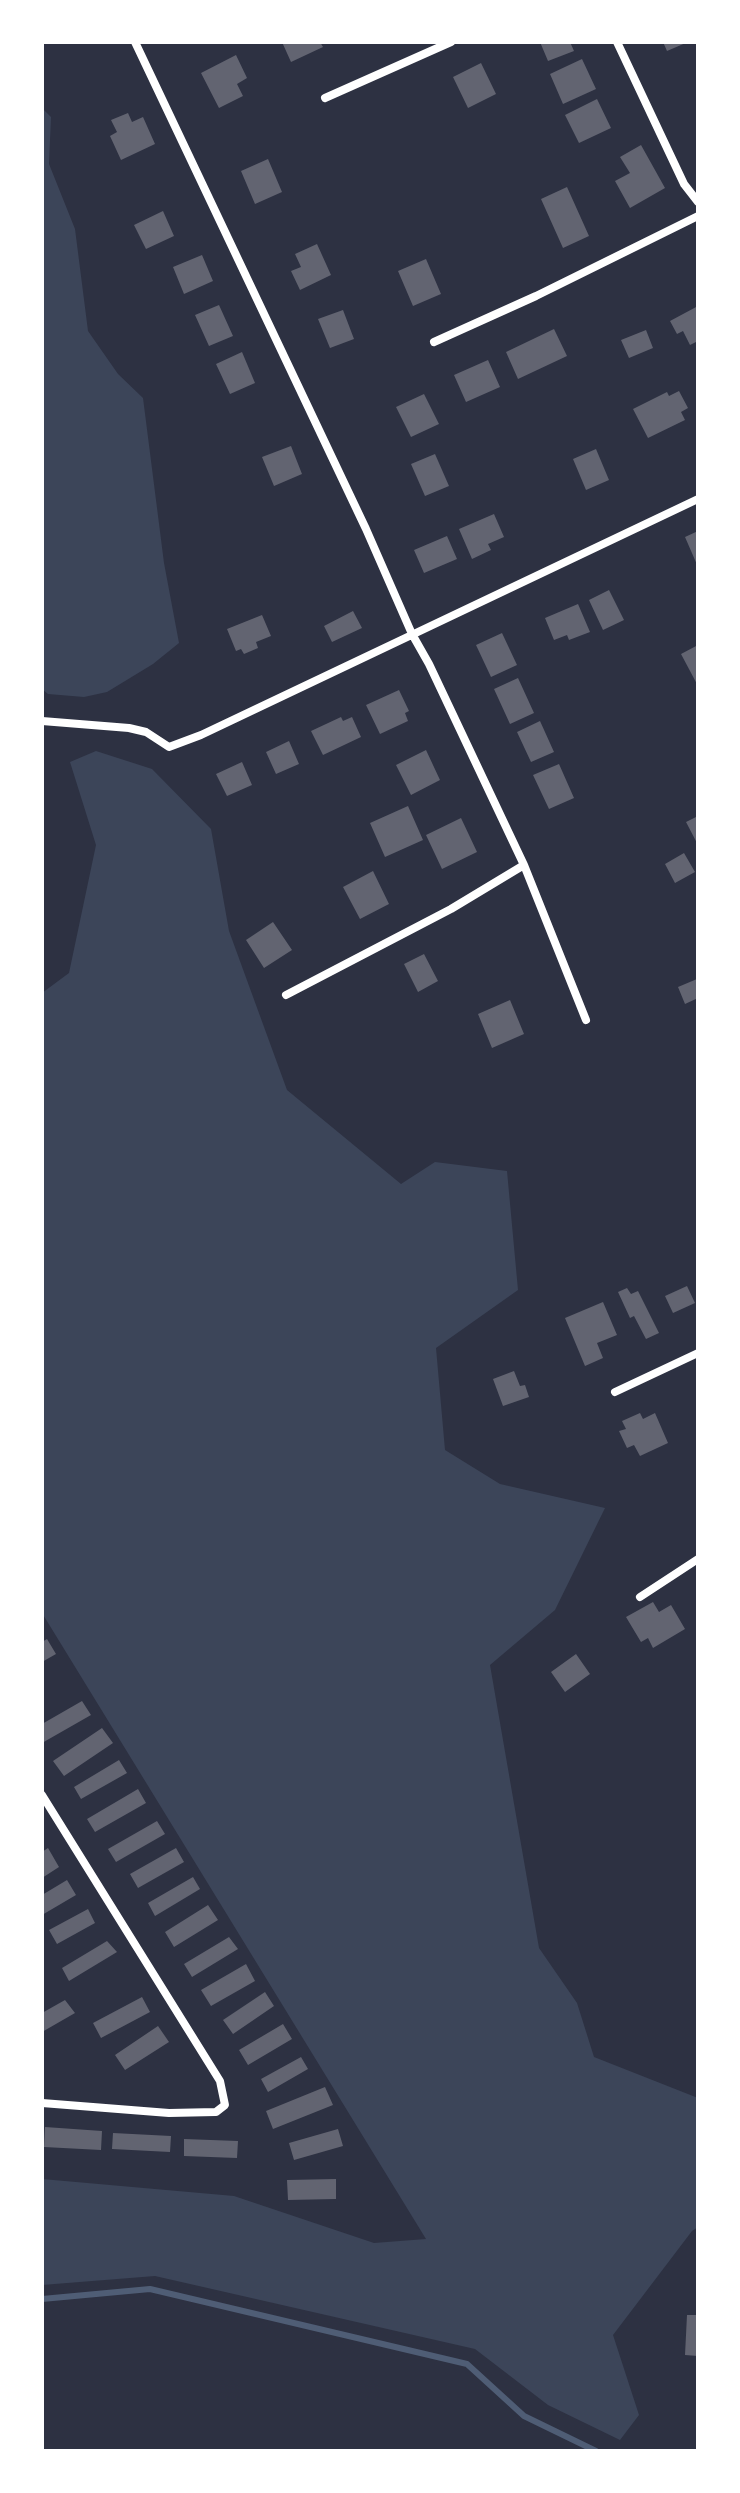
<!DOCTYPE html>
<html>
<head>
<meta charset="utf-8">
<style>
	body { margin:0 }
	#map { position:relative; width:740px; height:2493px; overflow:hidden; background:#2d3142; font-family:"Roboto Condensed",sans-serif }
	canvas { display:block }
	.frame { position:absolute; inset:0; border:44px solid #fff; pointer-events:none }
</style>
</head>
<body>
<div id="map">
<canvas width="740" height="2493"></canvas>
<div class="frame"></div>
</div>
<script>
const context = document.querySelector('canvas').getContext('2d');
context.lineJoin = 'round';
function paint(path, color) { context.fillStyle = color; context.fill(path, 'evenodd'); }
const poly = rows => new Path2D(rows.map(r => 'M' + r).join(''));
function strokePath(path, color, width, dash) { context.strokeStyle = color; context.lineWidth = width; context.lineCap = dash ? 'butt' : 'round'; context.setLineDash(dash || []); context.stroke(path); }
paint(poly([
	[42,108,51,117,49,164,75,229,88,331,118,374,143,398,164,563,179,643,153,664,107,692,84,697,48,694,42,689],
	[96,751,152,769,211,829,229,931,287,1090,401,1184,435,1162,507,1171,518,1290,436,1348,445,1450,500,1484,605,1508,555,1610,490,1665,539,1948,577,2003,594,2057,698,2098,698,2227,692,2231,613,2335,639,2415,620,2440,548,2405,475,2349,155,2276,42,2285,42,2179,234,2196,374,2243,426,2239,42,1613,42,993,69,973,96,845,70,762]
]), '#3c4559');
strokePath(poly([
	[42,2299,150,2289,467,2364,524,2416,596,2451]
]), '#4f5d75', 6);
paint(poly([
	[282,42,320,42,323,47,291,62],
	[540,42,570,42,574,51,548,61],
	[663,42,688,42,667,51],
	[236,55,247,78,237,84,243,96,219,108,201,73],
	[582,59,596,89,563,104,550,74],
	[481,63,496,94,468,108,453,77],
	[597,99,611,128,579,143,565,115],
	[128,113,132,122,143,117,155,144,121,160,110,136,117,132,111,120],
	[641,145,665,188,630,208,615,181,630,173,620,157],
	[268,159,282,192,255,204,241,171],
	[567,187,589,236,563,248,541,199],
	[163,211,174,236,146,249,134,225],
	[317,244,331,275,300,290,291,271,301,267,295,254],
	[202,255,213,281,184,294,173,267],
	[426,259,441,294,413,306,398,271],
	[219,305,233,336,209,346,195,315],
	[698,306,698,341,690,345,683,331,677,334,670,321],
	[343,310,354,339,330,348,318,319],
	[554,329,567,356,518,379,506,352],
	[646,330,653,348,629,358,621,340],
	[242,352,255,383,230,394,216,364],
	[488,360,500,387,466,402,454,375],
	[679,391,688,408,681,412,685,420,648,438,633,409,667,392,669,396],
	[424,394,439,424,411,437,396,407],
	[291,446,302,474,274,486,262,457],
	[596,449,609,480,586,490,573,459],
	[435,454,449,486,425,496,411,464],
	[494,514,504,537,488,544,491,550,472,559,459,529],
	[698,531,698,567,685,537],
	[447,536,457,559,424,573,414,550],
	[609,590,624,620,603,630,589,600],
	[578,604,590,632,569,640,567,635,554,640,545,618],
	[353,611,362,628,332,642,324,626],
	[262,615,271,636,256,642,258,648,244,654,241,649,236,651,227,629],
	[502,633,517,665,491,677,476,645],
	[698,645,698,686,681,654],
	[518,678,534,713,510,724,494,689],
	[399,690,409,711,405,713,408,721,380,734,366,705],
	[341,717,343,721,352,717,361,737,323,755,311,731],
	[540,721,554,752,531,762,517,732],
	[289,741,299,764,276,774,266,752],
	[426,750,440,780,411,795,396,765],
	[242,762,252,785,227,796,216,774],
	[559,764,574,798,549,809,533,775],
	[408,806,423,840,385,857,370,823],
	[698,816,698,845,686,822],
	[461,818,477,852,442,869,426,835],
	[684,853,695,872,675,883,665,864],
	[373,871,389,904,360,919,343,887],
	[273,922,292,950,264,968,246,940],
	[424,954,438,981,418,992,404,964],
	[697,979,698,998,685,1004,678,987],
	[510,1000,524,1034,492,1048,478,1014],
	[687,1286,695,1303,673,1313,665,1296],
	[627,1288,631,1294,638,1291,659,1333,646,1339,634,1316,630,1318,618,1292],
	[603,1302,617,1335,597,1343,603,1358,585,1366,565,1318],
	[514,1371,520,1386,525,1385,529,1397,503,1406,493,1379],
	[640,1413,643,1419,655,1413,668,1443,640,1456,634,1445,627,1448,619,1431,626,1429,622,1421],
	[653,1602,659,1612,671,1605,685,1629,653,1648,648,1638,641,1642,626,1617],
	[47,1639,56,1654,42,1662,42,1642],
	[576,1654,590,1674,565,1692,551,1672],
	[82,1701,91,1715,42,1743,42,1724],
	[102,1728,113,1743,64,1776,53,1761],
	[119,1760,127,1773,81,1799,74,1787],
	[138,1789,146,1803,95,1832,87,1819],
	[157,1821,165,1834,116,1862,108,1849],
	[48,1848,59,1867,42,1878,42,1852],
	[176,1848,184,1862,138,1888,130,1874],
	[193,1877,200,1889,155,1916,148,1903],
	[67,1880,76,1895,42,1915,42,1895],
	[208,1905,218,1920,174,1947,165,1932],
	[88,1909,95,1923,57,1944,49,1930],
	[229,1937,238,1949,192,1977,184,1964],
	[107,1941,117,1952,69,1981,62,1968],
	[246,1964,255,1981,211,2006,201,1990],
	[265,1992,274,2006,233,2034,223,2020],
	[142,1997,150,2012,101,2038,93,2023],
	[65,2000,75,2013,42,2032,42,2013],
	[283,2024,292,2039,248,2065,239,2050],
	[158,2026,169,2042,125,2070,115,2055],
	[301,2057,308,2069,268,2092,261,2079],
	[325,2087,333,2105,273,2129,266,2111],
	[45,2127,102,2131,101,2150,44,2147],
	[338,2129,343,2146,294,2160,289,2143],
	[113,2133,171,2136,170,2152,112,2149],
	[184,2139,238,2141,237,2158,184,2156],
	[336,2179,336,2199,288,2200,287,2180],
	[687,2315,698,2315,698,2356,685,2355]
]), '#626471');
strokePath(poly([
	[135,42,366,529,412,634,429,664,524,865,586,1020],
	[617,42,684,184,698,202],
	[325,98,451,42],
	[434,342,536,296,698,216],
	[42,721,129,728,146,732,169,747,201,735,698,499],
	[286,995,451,909,524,865],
	[615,1392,698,1353],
	[640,1597,698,1559],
	[42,1795,220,2081,225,2105,216,2112,169,2113,42,2103]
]), '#fff', 8);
</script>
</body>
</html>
